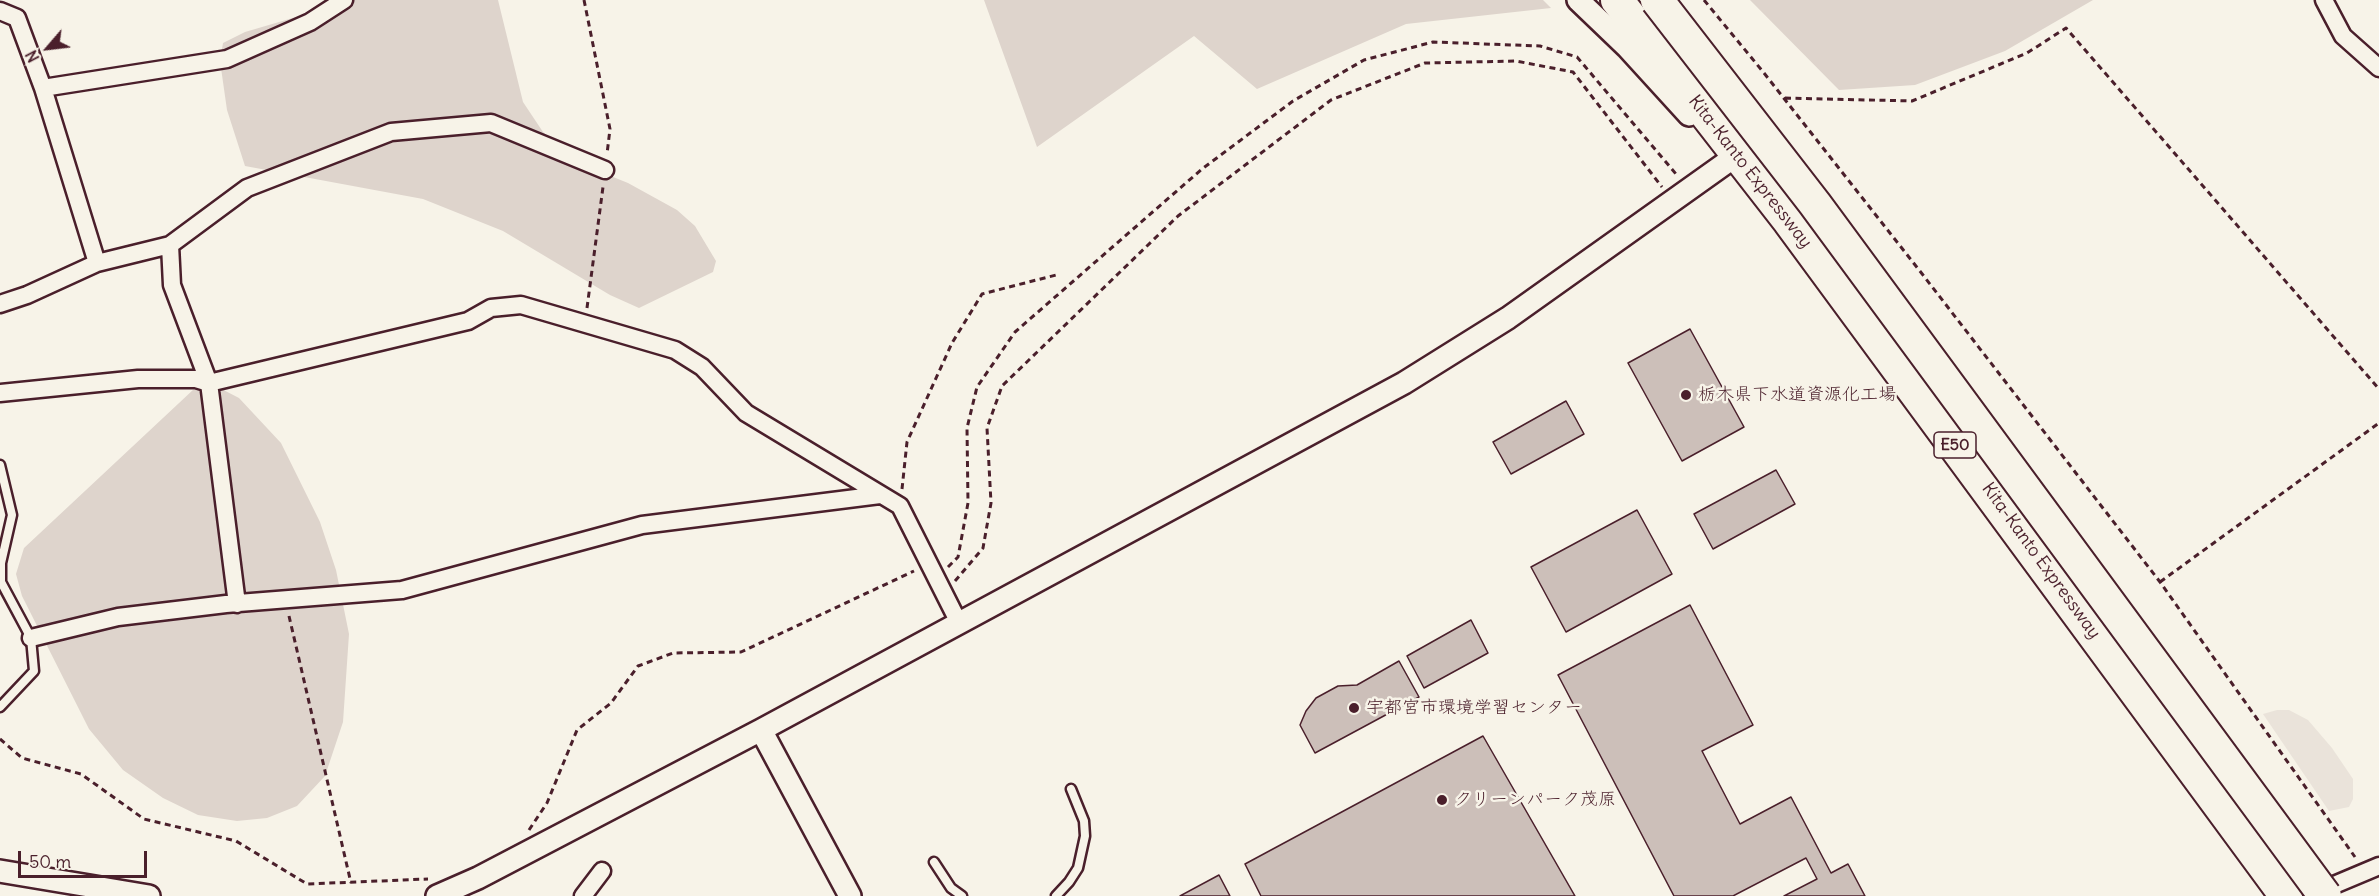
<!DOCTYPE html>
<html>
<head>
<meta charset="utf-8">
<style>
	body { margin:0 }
	#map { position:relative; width:2379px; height:896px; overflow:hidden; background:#f7f3e8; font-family:Delius,sans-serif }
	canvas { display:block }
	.north { position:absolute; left:18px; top:18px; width:60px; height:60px; -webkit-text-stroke:4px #f7f3e8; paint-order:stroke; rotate:242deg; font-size:16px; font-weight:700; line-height:24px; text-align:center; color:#4a1f2b }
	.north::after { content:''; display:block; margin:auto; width:21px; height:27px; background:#4a1f2b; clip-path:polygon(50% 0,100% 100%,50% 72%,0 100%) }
	.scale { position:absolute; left:18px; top:851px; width:129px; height:27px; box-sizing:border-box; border:3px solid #4a1f2b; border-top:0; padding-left:8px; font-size:18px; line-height:21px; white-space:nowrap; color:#4a1f2b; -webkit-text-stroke:4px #f7f3e8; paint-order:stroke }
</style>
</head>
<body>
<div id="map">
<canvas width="2379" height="896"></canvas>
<div class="north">N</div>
<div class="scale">50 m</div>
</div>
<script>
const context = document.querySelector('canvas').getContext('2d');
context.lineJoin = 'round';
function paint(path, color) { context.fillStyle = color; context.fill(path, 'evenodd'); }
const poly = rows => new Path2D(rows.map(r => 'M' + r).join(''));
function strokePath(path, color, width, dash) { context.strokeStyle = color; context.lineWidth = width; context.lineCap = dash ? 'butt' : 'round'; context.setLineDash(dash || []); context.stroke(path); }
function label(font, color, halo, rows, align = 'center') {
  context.font = font + ' Delius,"Klee One",sans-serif'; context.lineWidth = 5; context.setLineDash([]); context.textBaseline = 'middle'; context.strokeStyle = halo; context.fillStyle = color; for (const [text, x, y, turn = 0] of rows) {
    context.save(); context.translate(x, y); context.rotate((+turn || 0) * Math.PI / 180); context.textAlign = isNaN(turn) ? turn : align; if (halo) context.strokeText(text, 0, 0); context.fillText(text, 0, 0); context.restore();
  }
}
paint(poly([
	[2277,710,2289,710,2308,720,2332,748,2353,779,2353,799,2349,807,2329,811,2263,714]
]), '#eae3da');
paint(poly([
	[354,0,498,0,523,102,543,132,581,164,628,183,677,210,695,226,716,261,713,272,639,308,610,295,503,231,423,199,245,166,227,110,220,61,223,43,245,32],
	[984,0,1543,0,1551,8,1406,24,1257,89,1194,36,1037,147],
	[1750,0,2093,0,2005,51,1915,85,1839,90],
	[208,382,239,398,281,443,320,522,336,570,349,634,343,722,325,776,297,806,267,818,237,821,198,815,163,798,123,770,89,729,22,596,16,574,24,548,194,389]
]), '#ded4cc');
const building = poly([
	[1690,329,1744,427,1682,461,1628,363,1690,329],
	[1566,401,1584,434,1511,474,1493,442,1566,401],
	[1776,470,1795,504,1713,549,1694,514,1776,470],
	[1637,510,1672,574,1566,632,1531,567,1637,510],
	[1690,605,1753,725,1702,751,1740,824,1791,797,1831,873,1848,864,1865,896,1784,896,1817,879,1806,858,1733,896,1674,896,1558,675,1690,605],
	[1471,620,1488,653,1424,688,1407,656,1471,620],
	[1399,661,1419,697,1315,753,1300,725,1306,711,1316,698,1338,686,1357,685,1399,661],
	[1483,736,1575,896,1261,896,1245,864,1483,736],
	[1219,875,1230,896,1180,896,1219,875]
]);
paint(building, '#ccbfb9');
strokePath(building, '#4a1f2b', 1.5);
const service = poly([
	[0,465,12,515,1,563,1,582,31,638,34,671,0,707],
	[934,862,951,888,962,896],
	[1056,896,1069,882,1078,868,1085,836,1084,821,1071,789]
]);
const minor = poly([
	[2324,0,2343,36,2379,68],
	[0,11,17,18,43,88,97,263],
	[43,88,227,59,310,22,344,0],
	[170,245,247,188,391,132,491,123,605,170],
	[0,304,27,295,97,263,170,245,172,285,209,383,237,604],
	[0,393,138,379,196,379,209,383,468,321,491,308,521,305,675,350,702,367,746,413,900,506,959,623],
	[31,638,118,617,226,604,402,590,642,525,880,495],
	[2315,893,2379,866],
	[583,896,602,871]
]);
const tertiary = poly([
	[1578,0,1627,47,1689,115],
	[761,730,850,896],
	[0,871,149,896],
	[437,896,478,878,761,730,1404,383,1508,318,1730,160]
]);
const motorway = poly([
	[1617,0,1789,221,2286,896]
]);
strokePath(service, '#4a1f2b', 13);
strokePath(minor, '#4a1f2b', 21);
strokePath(tertiary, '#4a1f2b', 26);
strokePath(motorway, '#4a1f2b', 36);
strokePath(poly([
	[584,0,610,129,607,154],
	[1704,0,1764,73,1923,275,2160,582,2355,857],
	[1785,98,1912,101,2027,53,2066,28,2379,389],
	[587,308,603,187],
	[902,489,907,442,952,343,982,294,1056,275],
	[948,567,958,557,968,503,967,428,977,387,1015,332,1202,169,1293,101,1364,60,1433,42,1540,46,1577,57,1676,174],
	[955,581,983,548,991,503,987,428,1002,386,1178,216,1331,100,1425,63,1516,61,1573,72,1662,187],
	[2160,582,2379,423],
	[289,616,351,883],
	[0,739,22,758,81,774,144,819,236,841,307,884,428,879],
	[529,830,547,803,577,730,611,703,638,666,673,653,741,652,914,571]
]), '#4a1f2b', 3, [6, 4.5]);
strokePath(service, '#f7f3e8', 8);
strokePath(minor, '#f7f3e8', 16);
strokePath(tertiary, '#f7f3e8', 21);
strokePath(motorway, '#f7f3e8', 32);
const motorwayBridge = poly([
	[1657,0,1815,204,2325,896]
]);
strokePath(motorwayBridge, '#4a1f2b', 36, []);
strokePath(motorwayBridge, '#f7f3e8', 32);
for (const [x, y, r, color] of [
	[1686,395,6,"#4a1f2b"],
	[1354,708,6,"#4a1f2b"],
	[1442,800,6,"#4a1f2b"]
]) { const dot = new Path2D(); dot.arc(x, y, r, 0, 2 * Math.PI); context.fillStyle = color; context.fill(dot); strokePath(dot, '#f7f3e8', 2); }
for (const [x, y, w] of [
	[1955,445,42]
]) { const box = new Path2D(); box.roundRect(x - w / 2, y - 13, w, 26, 4.5); context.fillStyle = '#f7f3e8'; context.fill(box); strokePath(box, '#4a1f2b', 1.5); }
label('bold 16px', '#4a1f2b', null, [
	["E50",1955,445]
]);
label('18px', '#4a1f2b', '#f7f3e8', [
	["Kita-Kanto Expressway",1750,172,52],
	["Kita-Kanto Expressway",2041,561,54]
]);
label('18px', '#4a1f2b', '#f7f3e8', [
	["栃木県下水道資源化工場",1698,395],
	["宇都宮市環境学習センター",1366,708],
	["クリーンパーク茂原",1454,800]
], 'left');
</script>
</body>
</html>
